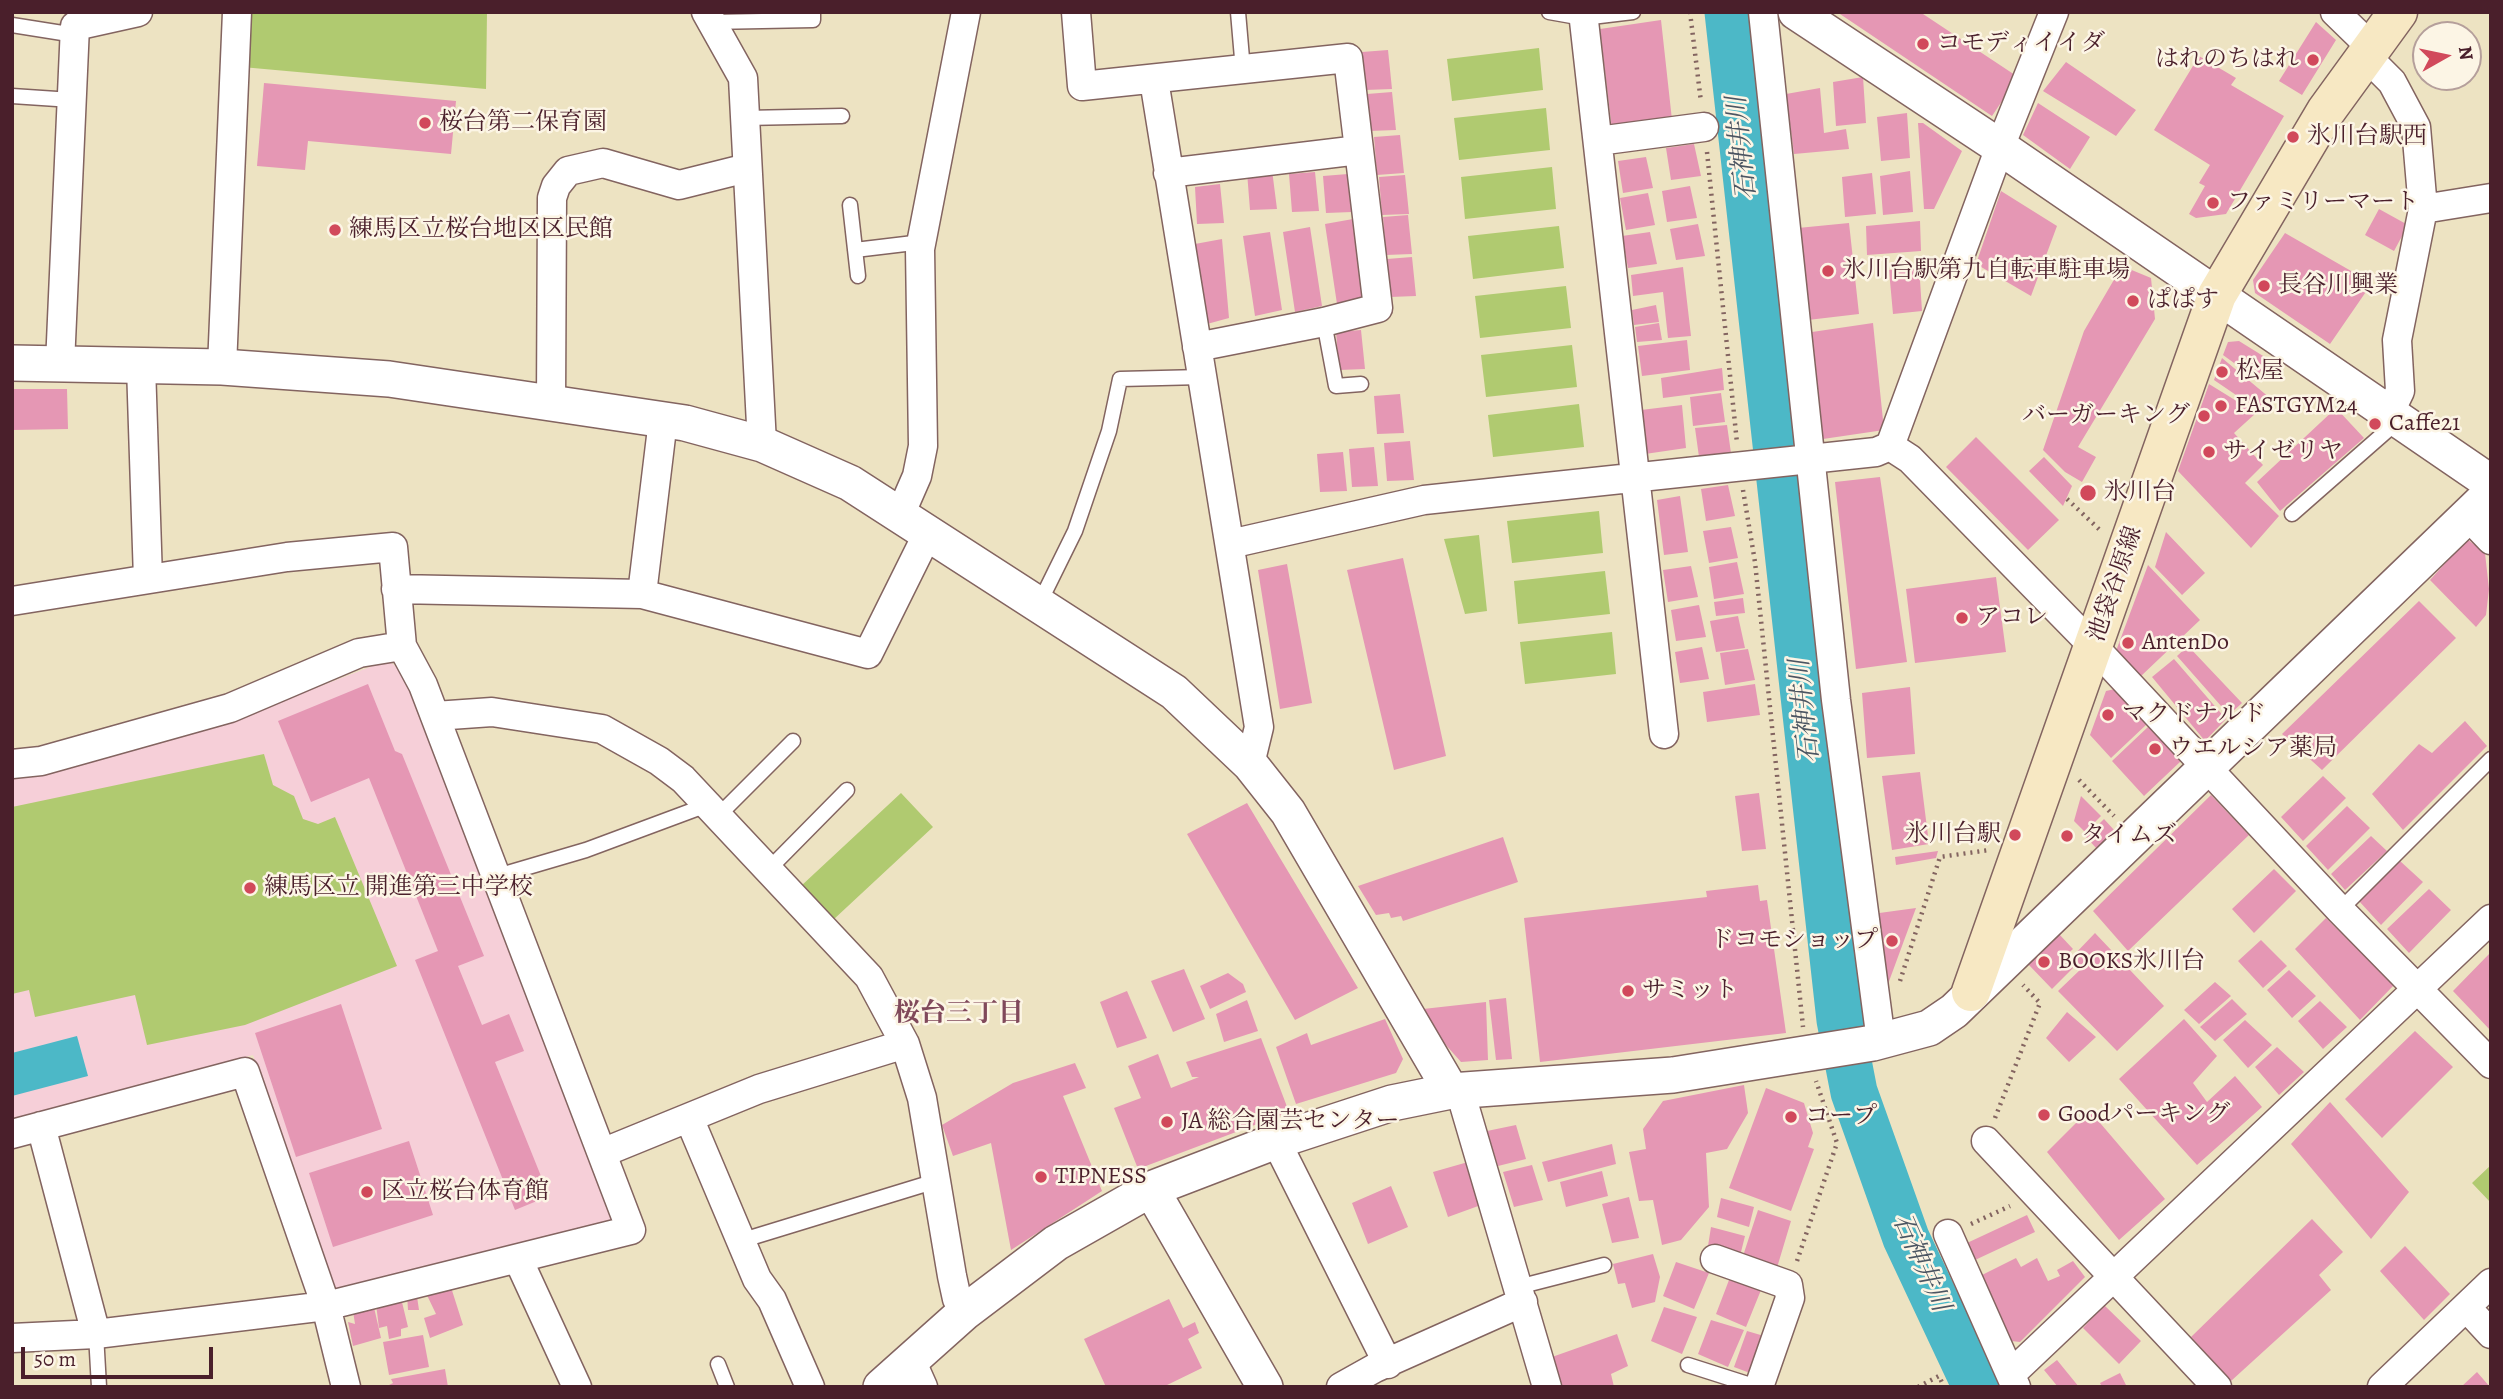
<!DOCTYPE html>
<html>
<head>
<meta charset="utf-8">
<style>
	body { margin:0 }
	#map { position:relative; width:2503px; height:1399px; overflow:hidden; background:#ede3c2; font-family:Alegreya,serif }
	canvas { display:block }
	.frame { position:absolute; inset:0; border:14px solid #4a1f2b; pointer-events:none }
	.north { position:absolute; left:2412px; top:21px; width:70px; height:70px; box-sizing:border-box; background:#fcf5e5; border:2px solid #b59f9b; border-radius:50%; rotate:81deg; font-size:19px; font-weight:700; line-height:28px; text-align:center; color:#4a1f2b }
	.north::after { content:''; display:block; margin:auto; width:24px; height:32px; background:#d1495b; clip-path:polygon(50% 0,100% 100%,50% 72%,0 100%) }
	.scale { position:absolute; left:21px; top:1347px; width:192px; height:32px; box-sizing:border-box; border:4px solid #4a1f2b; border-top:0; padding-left:9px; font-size:21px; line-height:24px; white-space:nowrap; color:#4a1f2b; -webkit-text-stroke:5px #fcf5e5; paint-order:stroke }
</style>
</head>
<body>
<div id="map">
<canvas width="2503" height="1399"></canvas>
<div class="frame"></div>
<div class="north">N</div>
<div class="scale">50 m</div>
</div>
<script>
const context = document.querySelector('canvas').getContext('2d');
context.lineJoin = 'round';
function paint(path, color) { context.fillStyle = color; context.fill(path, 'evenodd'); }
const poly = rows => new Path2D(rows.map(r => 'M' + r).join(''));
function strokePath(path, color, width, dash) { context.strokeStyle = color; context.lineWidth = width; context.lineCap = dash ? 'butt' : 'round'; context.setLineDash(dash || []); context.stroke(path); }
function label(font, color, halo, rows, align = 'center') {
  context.font = font + ' Alegreya,"Noto Serif JP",serif'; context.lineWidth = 5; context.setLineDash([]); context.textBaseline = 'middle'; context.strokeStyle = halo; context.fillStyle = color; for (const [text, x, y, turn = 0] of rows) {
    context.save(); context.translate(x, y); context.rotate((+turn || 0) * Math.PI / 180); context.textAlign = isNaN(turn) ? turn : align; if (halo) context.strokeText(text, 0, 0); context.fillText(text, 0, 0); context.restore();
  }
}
paint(poly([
	[388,660,411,679,527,998,615,1216,611,1230,347,1295,333,1287,253,1055,12,1123,12,778,235,719]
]), '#f6cfd8');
paint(poly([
	[247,12,487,12,486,89,242,67],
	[1539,48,1543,90,1452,101,1447,59],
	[1546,108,1550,150,1459,160,1454,118],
	[1552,167,1556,209,1465,219,1461,177],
	[1559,226,1564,268,1473,279,1468,236],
	[1566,286,1571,328,1480,338,1475,296],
	[1572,345,1577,387,1486,397,1481,355],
	[1579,404,1584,447,1493,457,1488,415],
	[1599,511,1603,553,1512,563,1507,521],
	[1479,535,1487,611,1465,614,1444,539],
	[1605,571,1610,614,1518,624,1514,581],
	[1612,632,1616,674,1525,684,1520,642],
	[264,754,273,785,294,796,303,819,318,824,335,817,397,966,245,1025,147,1045,135,995,35,1017,29,990,12,994,12,807],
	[901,793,933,827,833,920,801,886],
	[2491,1165,2491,1203,2472,1183]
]), '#b0ca70');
paint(poly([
	[77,1036,88,1076,12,1096,12,1053]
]), '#4cb8c7');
strokePath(poly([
	[1728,12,1840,1020,1854,1092,1906,1238,1976,1387]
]), '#4cb8c7', 47);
paint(poly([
	[1837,12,1920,12,2018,77,1992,116],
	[1661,20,1672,120,1612,130,1600,29],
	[2316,22,2336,40,2302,95,2279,81],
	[1388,50,1392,89,1365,90,1362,52],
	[2199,56,2236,78,2231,85,2284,116,2226,214,2196,218,2189,214,2205,186,2199,183,2210,165,2154,130],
	[2066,62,2136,110,2116,136,2043,91],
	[1863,77,1866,123,1836,126,1833,82],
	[264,83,456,101,451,154,308,141,305,170,257,166],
	[1820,88,1824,133,1846,129,1849,149,1794,154,1786,94],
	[1392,92,1396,130,1369,131,1367,94],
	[2038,103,2090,137,2070,169,2023,135],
	[1907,113,1910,158,1881,161,1877,117],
	[1918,123,1923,123,1962,151,1934,209,1924,209],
	[1400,135,1404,173,1377,175,1374,137],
	[1694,144,1701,176,1671,180,1666,148],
	[1646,157,1653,188,1623,193,1618,161],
	[1272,170,1277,209,1250,210,1247,172],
	[1910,171,1913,212,1883,215,1880,176],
	[1315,172,1319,211,1292,212,1289,174],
	[1872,173,1876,214,1845,217,1842,177],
	[1348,174,1352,212,1326,213,1323,176],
	[1405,175,1409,214,1382,215,1379,177],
	[1220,184,1224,223,1197,224,1195,187],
	[1690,186,1697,218,1667,222,1662,191],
	[2001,191,2057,226,2031,296,1976,264],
	[1648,193,1655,225,1626,230,1620,198],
	[2379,209,2408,225,2394,251,2365,235],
	[1408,215,1412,254,1386,255,1383,217],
	[1353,219,1365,298,1337,304,1325,224],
	[1920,221,1921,251,1867,255,1866,226],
	[1849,223,1859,314,1808,320,1798,228],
	[1698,224,1705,256,1676,260,1670,229],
	[1310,227,1322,306,1295,312,1283,232],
	[1270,232,1282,310,1255,316,1243,236],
	[1650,232,1657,264,1628,268,1622,236],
	[2285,233,2372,283,2330,344,2255,293,2253,280],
	[1222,239,1229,318,1207,324,1195,244],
	[1412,257,1416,296,1390,297,1387,259],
	[1919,265,1922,311,1893,314,1889,270],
	[2122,266,2151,278,2155,319,2078,447,2096,457,2082,482,2065,472,2043,450,2084,331],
	[1683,267,1691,336,1668,338,1663,292,1633,296,1631,275],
	[1656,305,1659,322,1634,325,1632,310],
	[1659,323,1662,340,1637,342,1635,327],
	[1873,323,1884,430,1823,439,1812,332],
	[1361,330,1365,369,1339,370,1336,332],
	[1687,340,1690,370,1642,376,1638,346],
	[2239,341,2268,359,2256,379,2223,355,2228,342],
	[2222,358,2270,398,2258,410,2214,380],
	[1722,368,1724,390,1663,398,1661,378],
	[2209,384,2256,413,2234,433,2263,465,2245,483,2279,516,2251,548,2178,471],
	[12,389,67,389,68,429,12,430],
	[1721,393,1725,422,1693,426,1690,397],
	[1400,394,1404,433,1377,434,1374,396],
	[1682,405,1686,448,1645,454,1641,410],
	[2336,408,2364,438,2280,511,2257,482],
	[1727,425,1731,453,1699,457,1695,428],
	[1976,437,2059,520,2028,550,1946,467],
	[1410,441,1414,480,1387,481,1384,443],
	[1374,447,1378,486,1352,487,1349,449],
	[1343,452,1347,491,1320,492,1317,454],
	[2044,457,2072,486,2063,506,2029,471],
	[1880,477,1907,662,1856,669,1835,482],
	[1728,485,1735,516,1706,521,1701,489],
	[1680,496,1688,552,1664,555,1657,500],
	[1731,527,1738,558,1709,563,1703,531],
	[2166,532,2205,573,2182,595,2155,567],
	[2467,539,2485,553,2489,589,2486,615,2476,627,2430,580],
	[1403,558,1446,756,1394,770,1347,570],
	[1737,562,1744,594,1714,599,1709,567],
	[1287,564,1312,703,1280,709,1258,570],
	[2148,565,2200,620,2140,677,2116,651],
	[1691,566,1698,597,1668,602,1663,570],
	[1996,577,2006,652,1915,663,1906,589],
	[1743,598,1745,613,1716,616,1714,602],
	[2419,601,2456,638,2322,770,2282,734],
	[1699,605,1706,637,1676,641,1671,610],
	[1738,616,1745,648,1716,652,1710,621],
	[2188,646,2242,703,2229,715,2177,656],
	[1702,647,1709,679,1680,683,1675,652],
	[1748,649,1755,680,1725,685,1720,653],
	[2174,659,2226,719,2205,741,2152,677],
	[368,684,395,751,402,754,484,956,458,966,482,1025,509,1014,524,1051,495,1062,549,1196,515,1210,415,960,438,951,369,778,311,802,278,721],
	[1755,684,1760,715,1707,722,1703,692],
	[1910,687,1915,754,1867,758,1862,693],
	[2115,689,2147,724,2111,758,2090,735,2106,691],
	[2465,721,2487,746,2403,830,2372,794,2419,744,2432,753],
	[2149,726,2181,761,2144,796,2112,761],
	[1920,772,1929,844,1892,850,1882,776],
	[2323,776,2346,798,2303,841,2281,817],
	[1759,793,1766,849,1742,851,1735,796],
	[2211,795,2249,835,2128,951,2093,911],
	[2081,796,2101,816,2085,832,2074,821],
	[1247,803,1358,988,1295,1020,1187,834],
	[2347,806,2370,828,2328,870,2306,846],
	[2104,819,2115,831,2097,849,2086,837],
	[2371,836,2387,851,2345,890,2331,874],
	[1503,837,1518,882,1403,921,1401,916,1391,918,1389,913,1376,915,1358,886],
	[1938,851,1936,858,1896,865,1895,857],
	[2400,861,2423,882,2381,925,2359,901],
	[2274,869,2296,891,2254,933,2232,909],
	[1758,885,1760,901,1767,900,1786,1033,1540,1062,1524,918,1707,897,1706,891],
	[2429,889,2451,910,2409,953,2387,929],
	[1916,908,1888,984,1881,985,1872,914],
	[2326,918,2394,985,2360,1020,2295,949],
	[2095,933,2164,1006,2117,1051,2058,991,2082,968,2072,957],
	[2059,934,2073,949,2064,957,2073,968,2052,989,2028,964],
	[2261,940,2287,966,2263,988,2238,961],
	[2491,952,2491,1031,2453,991],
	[1184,969,1205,1019,1173,1032,1151,981],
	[2289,970,2316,996,2292,1018,2267,990],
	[1228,973,1243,984,1246,992,1210,1009,1200,986],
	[2215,982,2231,996,2199,1024,2184,1010],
	[1127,991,1147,1038,1117,1048,1100,1002],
	[1506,998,1512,1059,1496,1060,1489,1000],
	[2232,999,2247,1014,2215,1041,2200,1027],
	[1247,1000,1258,1031,1224,1042,1216,1014],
	[2320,1001,2347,1027,2323,1049,2298,1021],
	[1486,1002,1488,1060,1461,1062,1437,1035,1423,1009],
	[341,1004,382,1129,296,1157,255,1033],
	[2067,1012,2096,1037,2069,1062,2046,1038],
	[1385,1019,1403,1059,1396,1073,1296,1104,1276,1047,1307,1033,1311,1045],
	[2184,1019,2217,1056,2193,1083,2207,1102,2235,1076,2262,1107,2197,1165,2119,1079],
	[2245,1020,2272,1045,2248,1068,2223,1040],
	[2415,1031,2453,1067,2382,1138,2345,1099],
	[1261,1038,1289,1112,1138,1169,1114,1108,1141,1098,1128,1066,1158,1054,1171,1088,1199,1077,1192,1077,1186,1062],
	[2277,1047,2304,1072,2279,1095,2255,1067],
	[1075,1063,1086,1088,1063,1096,1102,1191,1011,1250,991,1143,953,1156,942,1125,1013,1083],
	[1744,1085,1748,1113,1727,1149,1706,1153,1709,1207,1681,1240,1662,1245,1653,1200,1639,1201,1629,1152,1646,1149,1643,1129,1663,1101],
	[1766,1088,1804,1103,1813,1133,1808,1147,1814,1149,1791,1211,1729,1188],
	[2330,1102,2409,1192,2371,1239,2291,1144],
	[2089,1110,2165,1199,2119,1240,2047,1152],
	[1516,1125,1526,1159,1498,1166,1487,1131],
	[409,1141,433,1215,333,1247,309,1173],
	[1612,1144,1616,1164,1548,1182,1542,1162],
	[1468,1162,1481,1205,1448,1217,1433,1172],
	[1532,1165,1543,1200,1514,1207,1503,1172],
	[1602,1171,1608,1196,1566,1207,1560,1182],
	[1391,1186,1408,1227,1368,1244,1352,1203],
	[1629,1197,1639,1238,1612,1243,1602,1204],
	[1721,1198,1754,1207,1749,1227,1717,1217],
	[1758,1210,1791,1221,1776,1271,1742,1259],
	[2027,1215,2035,1232,1975,1260,1967,1243],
	[2312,1219,2343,1252,2319,1275,2331,1290,2231,1381,2191,1337],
	[1711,1227,1745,1236,1740,1256,1708,1246],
	[2405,1246,2450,1294,2424,1320,2380,1271],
	[1653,1254,1660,1277,1655,1302,1632,1308,1625,1283,1618,1284,1613,1264],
	[2016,1258,2021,1267,2037,1258,2048,1281,2060,1276,2057,1270,2073,1261,2085,1277,2020,1342,2011,1341,1982,1275],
	[1676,1262,1709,1273,1694,1309,1663,1296],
	[1729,1280,1761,1290,1746,1327,1716,1314],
	[449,1281,463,1325,430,1338,424,1318,436,1314,425,1291],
	[416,1290,419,1310,408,1310,407,1293],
	[401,1298,408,1327,401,1329,401,1336,389,1339,387,1326,379,1328,376,1304],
	[1169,1299,1183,1328,1195,1322,1199,1333,1188,1339,1202,1368,1163,1387,1106,1387,1084,1339],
	[373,1303,381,1338,353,1346,348,1322,355,1324,352,1305],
	[2104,1305,2141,1341,2119,1364,2083,1328],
	[1664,1307,1697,1317,1682,1354,1651,1341],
	[1711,1320,1744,1330,1728,1367,1698,1354],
	[1747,1331,1764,1336,1750,1373,1734,1367],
	[1617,1334,1628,1366,1611,1374,1614,1387,1560,1387,1552,1357],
	[423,1335,429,1367,389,1375,383,1342],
	[2057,1360,2079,1387,2058,1387,2044,1370],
	[445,1369,448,1387,385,1387,393,1383,391,1379],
	[2477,1372,2490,1387,2461,1387],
	[2120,1373,2127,1387,2102,1387,2100,1383]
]), '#e597b4');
const service = poly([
	[1238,12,1243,70],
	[1549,12,1583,18,1633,12],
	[711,22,813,20,813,12],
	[12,25,75,35],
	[12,96,72,100],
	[745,118,842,116],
	[850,205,858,276],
	[855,250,922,242],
	[1324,322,1336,386,1361,384],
	[2292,514,2398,421],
	[1039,604,1075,531,1109,431,1120,379,1202,377],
	[718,816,793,741],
	[768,870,847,790],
	[494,877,586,850,707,805],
	[2340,910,2491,759],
	[740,1241,936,1181],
	[1518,1287,1604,1265],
	[96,1334,99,1387],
	[718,1364,727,1387],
	[1688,1365,1757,1387]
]);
const minor = poly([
	[706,12,743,78,762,444],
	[1076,12,1082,86,1348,58,1378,308,1324,322,1197,347],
	[1583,12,1664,734],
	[1763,12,1836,700,1881,1041],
	[2054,12,2000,147,1890,446,1910,459,2094,647,2340,910,2491,1064],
	[2335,12,2372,48],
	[2366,56,2392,82,2416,127,2423,209,2397,340,2400,391,2389,414],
	[1154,80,1259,727,1250,764],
	[1598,141,1704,127],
	[1168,173,1359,150],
	[2423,209,2491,198],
	[60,364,75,26,138,12],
	[141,366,148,579],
	[222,367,237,12],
	[551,403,552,198,556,186,568,171,603,163,679,185,747,168],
	[900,515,917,476,923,446,920,249,966,12],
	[2468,516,2491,540],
	[1230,544,1424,500,1876,452,1890,446],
	[396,589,642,594,868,654,928,533],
	[642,594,663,420],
	[12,601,287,557,393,547,402,646],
	[435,716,492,712,602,729,659,761,683,779,869,977,905,1044,922,1098,952,1276,957,1299,965,1312],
	[12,764,41,761,230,708,359,653,402,646,423,685,631,1230,326,1306,96,1334,12,1338],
	[1460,1091,1547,1387],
	[689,1118,757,1279,772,1300,810,1387],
	[41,1126,96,1334],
	[12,1134,245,1072,326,1306,346,1387],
	[1276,1141,1388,1364],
	[1986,1141,2217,1387],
	[602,1153,759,1089,905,1044],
	[1948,1234,2016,1387],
	[518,1259,577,1387],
	[1715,1259,1788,1285,1790,1298,1759,1387],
	[2466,1307,2491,1334],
	[911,1360,923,1387],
	[2011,1374,2491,919],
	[1341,1387,1375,1368,1523,1302],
	[2382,1387,2491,1283]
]);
const tertiary = poly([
	[1796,12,2000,147,2491,483],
	[12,363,222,367,389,379,685,423,762,444,850,483,1174,692,1250,764,1288,812,1451,1091],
	[1151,1189,1265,1387],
	[881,1387,965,1312,1056,1243,1151,1189,1276,1141,1392,1103,1451,1091,1673,1075,1873,1043,1929,1028,1954,1011,2491,493]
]);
const secondary = poly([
	[1971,992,2217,295,2326,111,2398,12]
]);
strokePath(service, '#836460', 17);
strokePath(minor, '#836460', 31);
strokePath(tertiary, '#836460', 38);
strokePath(secondary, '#836460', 41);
strokePath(poly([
	[1690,12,1701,102],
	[1707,152,1737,443],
	[1743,490,1755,562,1803,1027],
	[2067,499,2102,532],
	[2079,780,2114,816],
	[1900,981,1940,857,1989,850],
	[1995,1118,2040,1003,2023,985],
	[1971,1224,2010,1206],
	[1797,1261,1837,1143,1816,1081],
	[1918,1387,1939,1376,1944,1387]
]), '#836460', 4.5, [2, 5]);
strokePath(service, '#fff', 14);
strokePath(minor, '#fff', 28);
strokePath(tertiary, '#fff', 35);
strokePath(secondary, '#f7e8c3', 38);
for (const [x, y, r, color] of [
	[1923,44,7,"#d1495b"],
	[2313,60,7,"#d1495b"],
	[425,123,7,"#d1495b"],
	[2293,137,7,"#d1495b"],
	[2213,203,7,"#d1495b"],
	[335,230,7,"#d1495b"],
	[1828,271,7,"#d1495b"],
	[2264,286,7,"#d1495b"],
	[2133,301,7,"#d1495b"],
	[2222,372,7,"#d1495b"],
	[2221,406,7,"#d1495b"],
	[2204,416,7,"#d1495b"],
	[2375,424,7,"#d1495b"],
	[2209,452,7,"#d1495b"],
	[2088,493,9,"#d1495b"],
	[1962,618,7,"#d1495b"],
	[2128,643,7,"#d1495b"],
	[2108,715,7,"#d1495b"],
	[2155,749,7,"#d1495b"],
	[2015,835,7,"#d1495b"],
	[2067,836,7,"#d1495b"],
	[250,888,7,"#d1495b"],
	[1892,941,7,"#d1495b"],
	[2044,962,7,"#d1495b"],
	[1628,991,7,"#d1495b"],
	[2044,1115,7,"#d1495b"],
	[1791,1117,7,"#d1495b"],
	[1167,1122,7,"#d1495b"],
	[1041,1177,7,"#d1495b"],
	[367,1192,7,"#d1495b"]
]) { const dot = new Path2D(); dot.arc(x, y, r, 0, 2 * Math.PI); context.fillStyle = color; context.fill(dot); strokePath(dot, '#fcf5e5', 2.5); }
label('24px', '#4a1f2b', '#fcf5e5', [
	["コモディイイダ",1937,44],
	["はれのちはれ",2299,60,"right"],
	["桜台第二保育園",439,123],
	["氷川台駅西",2307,137],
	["ファミリーマート",2227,203],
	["練馬区立桜台地区区民館",349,230],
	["氷川台駅第九自転車駐車場",1842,271],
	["長谷川興業",2278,286],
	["ぱぱす",2147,301],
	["松屋",2236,372],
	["FASTGYM24",2235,406],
	["バーガーキング",2190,416,"right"],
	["Caffe21",2389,424],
	["サイゼリヤ",2223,452],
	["氷川台",2104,493],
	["アコレ",1976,618],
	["AntenDo",2142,643],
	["マクドナルド",2122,715],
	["ウエルシア薬局",2169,749],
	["氷川台駅",2001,835,"right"],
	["タイムズ",2081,836],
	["練馬区立 開進第三中学校",264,888],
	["ドコモショップ",1878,941,"right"],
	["BOOKS氷川台",2058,962],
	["サミット",1642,991],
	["Goodパーキング",2058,1115],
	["コープ",1805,1117],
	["JA 総合園芸センター",1181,1122],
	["TIPNESS",1055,1177],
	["区立桜台体育館",381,1192]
], 'left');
label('24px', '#4a1f2b', '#fcf5e5', [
	["池袋谷原線",2116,584,-71]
]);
label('italic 26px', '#4b5562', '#fcf5e5', [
	["石神井川",1743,148,-96],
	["石神井川",1806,711,-96],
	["石神井川",1920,1263,66]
]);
label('bold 26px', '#80495b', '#fcf5e5', [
	["桜台三丁目",959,1015]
]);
</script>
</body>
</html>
